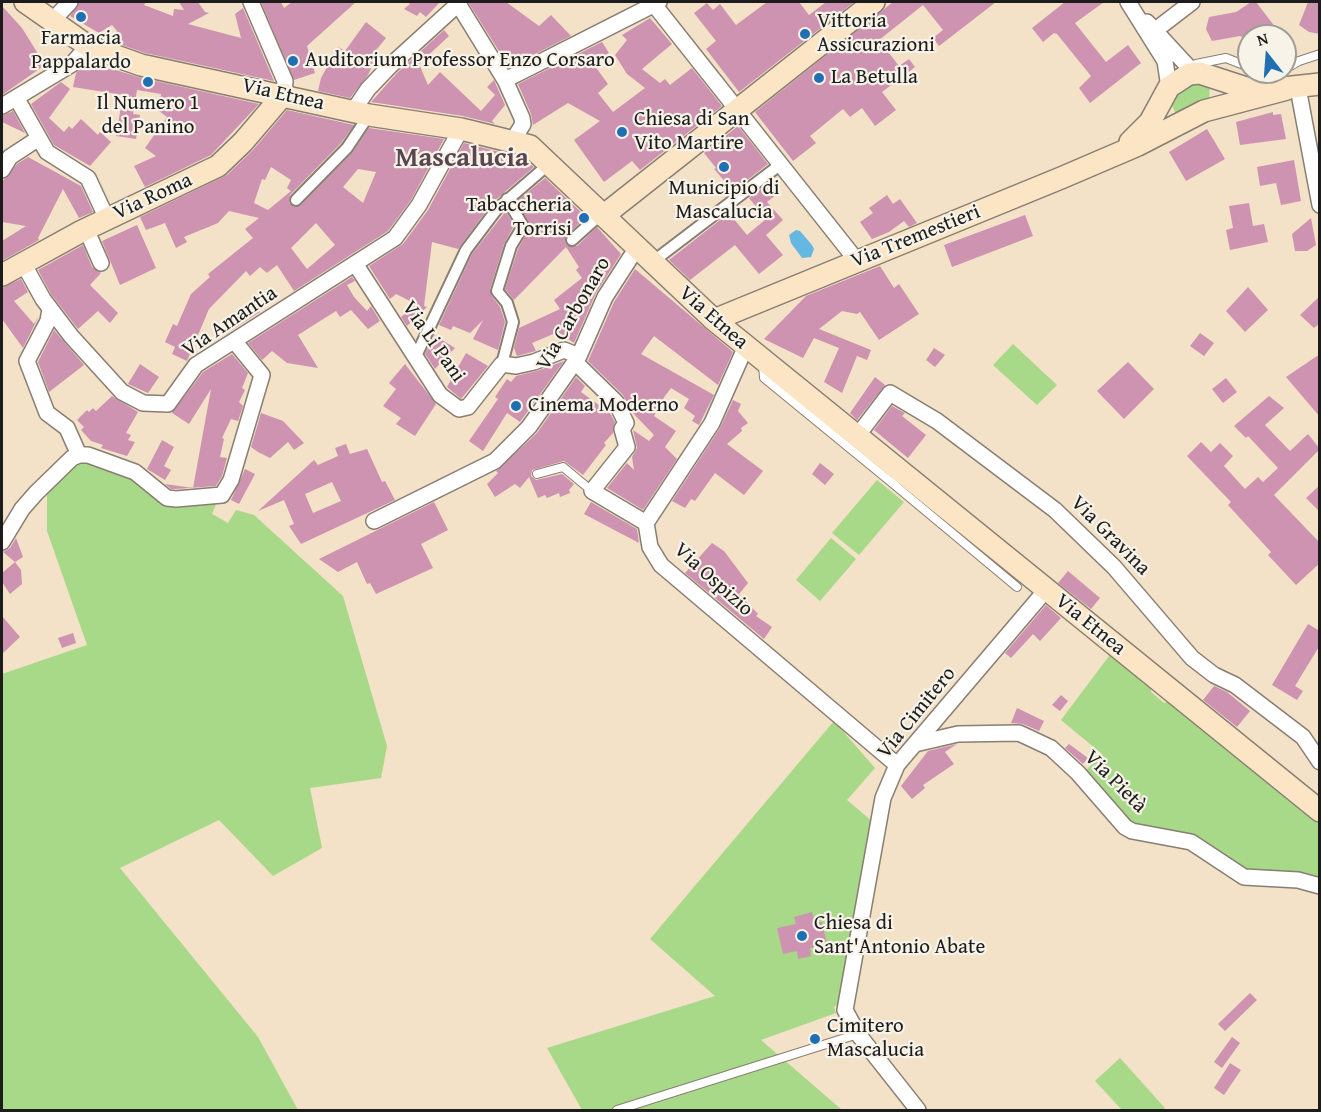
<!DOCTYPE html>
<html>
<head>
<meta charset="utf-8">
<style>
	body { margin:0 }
	#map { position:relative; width:1321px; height:1112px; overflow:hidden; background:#f3e1c8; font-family:"Gentium Book Plus",serif }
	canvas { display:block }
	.frame { position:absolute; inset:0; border:3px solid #1c1c1c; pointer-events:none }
	.north { position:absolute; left:1237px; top:24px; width:60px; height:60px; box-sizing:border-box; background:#f7f3e8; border:2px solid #9f9d96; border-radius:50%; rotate:343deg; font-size:16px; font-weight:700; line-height:24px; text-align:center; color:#1c1c1c }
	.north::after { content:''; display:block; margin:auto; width:21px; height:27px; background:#1f6fb2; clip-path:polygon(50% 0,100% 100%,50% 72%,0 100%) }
</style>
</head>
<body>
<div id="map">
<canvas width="1321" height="1112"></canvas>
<div class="frame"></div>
<div class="north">N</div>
</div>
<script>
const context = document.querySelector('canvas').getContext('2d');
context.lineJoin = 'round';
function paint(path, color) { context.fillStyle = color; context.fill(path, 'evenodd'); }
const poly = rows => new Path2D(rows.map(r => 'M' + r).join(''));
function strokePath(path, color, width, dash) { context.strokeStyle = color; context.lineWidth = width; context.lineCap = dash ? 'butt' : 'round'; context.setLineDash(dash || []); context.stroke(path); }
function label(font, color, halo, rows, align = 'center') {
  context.font = font + ' "Gentium Book Plus",serif'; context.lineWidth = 4.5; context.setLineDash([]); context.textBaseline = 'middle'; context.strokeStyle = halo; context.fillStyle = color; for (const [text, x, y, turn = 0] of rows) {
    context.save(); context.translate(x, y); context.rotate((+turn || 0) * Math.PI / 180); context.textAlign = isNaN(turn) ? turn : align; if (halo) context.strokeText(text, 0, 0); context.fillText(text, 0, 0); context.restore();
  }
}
paint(poly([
	[1194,80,1210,87,1209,98,1179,113,1175,112,1171,103,1174,95],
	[1013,344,1057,385,1037,405,993,365],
	[77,461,87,461,135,478,151,496,172,506,217,502,212,514,228,523,236,510,254,515,343,596,387,746,381,778,310,788,322,848,273,876,219,820,120,868,258,1037,298,1110,2,1110,2,674,87,645,47,531,47,490],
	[877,480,904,502,859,555,832,533],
	[831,538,856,559,820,601,796,580],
	[1112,652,1151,683,1151,692,1164,703,1172,700,1319,819,1319,881,1253,874,1195,839,1133,827,1084,772,1102,754,1061,720],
	[834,721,875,768,847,800,873,822,838,1004,834,1007,836,1013,761,1040,842,1110,582,1110,547,1048,715,996,650,939],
	[1120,1058,1165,1108,1163,1110,1122,1110,1095,1081]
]), '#a7d988');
paint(poly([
	[796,230,800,231,812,245,814,249,811,257,802,258,791,243,789,235]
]), '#65b8e1');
paint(poly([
	[79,2,146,2,144,5,173,16,174,9,184,10,179,2,198,2,205,12,209,13,188,24,241,38,235,14,243,8,274,81,145,53,122,45,109,39,117,31,112,25,99,33,70,16],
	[261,2,281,2,284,8,292,2,356,2,307,46,315,73,294,80],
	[407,2,440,2,426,17,420,12,417,16,404,9,410,4],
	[468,2,506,2,539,26,551,15,571,36,509,67],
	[767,2,799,2,809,15,826,2,854,2,739,92,706,49,716,41,694,13,707,3,713,10,720,4,736,25],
	[893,2,996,2,939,46,933,38,943,30,923,5,879,40,899,66,909,59,915,67,882,92,896,110,875,126,862,108,850,117,843,109,810,136,816,143,793,161,755,112],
	[1065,2,1104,2,1075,23,1106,62,1128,45,1141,63,1090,103,1079,88,1091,76,1057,34,1054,33,1043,42,1032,28],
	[1251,2,1256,2,1282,36,1249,36,1249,40,1240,36,1212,41,1206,29,1209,17,1236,12],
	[1308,2,1320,2,1320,34,1309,32,1299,25],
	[2,6,22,28,45,65,2,95],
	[650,18,672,44,642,69,660,83,665,79,670,85,692,68,722,106,640,170,632,161,604,182,574,140,600,121,568,103,533,125,531,114,518,84,602,42,609,53,592,62,608,84,598,93,613,112,645,88,627,74,615,55,627,40,622,35],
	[366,22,386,38,373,54,377,56,368,75,350,98,318,91,321,78,338,47,345,51],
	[444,30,449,36,419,64,428,85,440,72,481,111,495,95,487,87,494,80,505,105,492,121,495,124,463,116,371,102,397,73],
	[84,65,116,70,138,77,259,104,211,155,145,187,134,166,156,156,145,148,167,117,159,111,161,94,137,90,133,114,140,115,136,139,116,136,123,95,73,87,76,73],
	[61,82,70,89,49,118,64,132,69,126,72,129,81,119,98,135,100,132,111,142,90,166,54,145,31,104],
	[287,110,354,125,341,143,290,195,289,203,295,207,301,205,352,153,369,128,444,139,411,200,388,231,294,291,277,265,267,273,260,267,250,276,246,271,209,309,187,361,172,354,175,347,165,342,173,324,177,326,191,294,210,277,208,274,253,238,245,229,259,218,229,211,218,223,184,237,187,242,176,248,165,223,146,230,140,217,227,175,253,150],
	[271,167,291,180,287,188,291,191,268,210,254,203,262,179,265,180],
	[358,169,376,172,363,203,343,187],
	[316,223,335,245,307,269,291,248],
	[13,111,25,133,2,122,2,116],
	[1273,112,1273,115,1281,114,1286,139,1240,145,1236,122],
	[738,126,768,164,733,191,714,169,716,168,704,153],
	[1207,129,1225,159,1186,181,1169,152],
	[464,143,520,157,534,167,492,203,458,249,432,242,424,306,427,307,407,326,401,317,416,304,396,294,390,299,369,266,403,244,428,210],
	[28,157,81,186,93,212,79,218,63,189,38,238,39,240,2,261,2,241,26,226,2,222,2,182,17,164],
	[1294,160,1301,201,1281,205,1276,183,1260,186,1257,167],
	[545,178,586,217,567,235,565,241,567,245,577,246,597,227,621,254,596,293,574,343,558,332,532,343,536,351,517,356,514,348,519,328,560,309,554,300,582,278,576,270,579,267,566,247,514,300,505,289,518,249,530,227,517,201],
	[768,183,777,194,767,202,783,220,766,235,783,255,759,274,735,245,690,280,669,260,729,213,747,235,766,219,749,198],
	[887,195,893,204,900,199,917,223,909,227,904,221,889,232,872,239,860,222,873,213,869,208],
	[1249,203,1253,226,1264,224,1268,242,1230,250,1226,230,1233,228,1229,206],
	[506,211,514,226,504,244,490,289,491,295,500,307,505,322,498,350,473,339,483,320,470,333,453,326,451,330,439,325,472,254],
	[1025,215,1033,236,952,267,944,245],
	[1311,218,1316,245,1307,251,1295,251,1292,234],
	[137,225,156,268,120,285,102,241],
	[83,245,92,267,101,273,90,285,118,313,110,323,98,311,78,329,51,294,38,270],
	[880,266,894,288,899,284,919,314,879,340,860,312,857,314,842,311,819,329,871,350,867,360,857,356,842,393,824,382,839,348,814,338,803,358,764,339,806,296],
	[635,269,733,352,718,385,654,336,641,354,714,395,699,425,692,421,695,416,684,408,689,399,671,388,665,396,654,416,676,431,665,447,677,459,643,510,607,488,627,463,634,470,632,457,637,448,633,430,649,441,654,435,631,411,623,395,588,361,614,302],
	[352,277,355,281,347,285,354,297,367,311,371,306,380,321,368,329,351,310,340,317,336,311,298,335,318,368,287,363,272,351,262,360,248,343],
	[21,279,28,292,14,301,34,324,39,316,23,348,2,319,2,288],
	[1248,287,1268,310,1245,332,1226,311],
	[1320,296,1320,323,1314,328,1300,315],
	[255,305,260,312,218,339,242,323,238,318],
	[54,330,84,365,49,392,38,362],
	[1200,333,1214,343,1204,356,1190,346],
	[434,335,455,348,435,369,425,354],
	[934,348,945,355,935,367,926,360],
	[466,353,488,366,461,399,447,387],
	[232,354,248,373,242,388,245,390,239,402,243,406,238,421,231,419,222,438,224,439,220,457,227,458,222,476,216,486,176,489,171,489,165,484,193,488,211,389,189,424,172,413,203,372],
	[1320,354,1320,417,1286,377],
	[564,361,520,422,507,413,483,451,469,441,498,399,495,397,507,379,511,382,516,376,537,371],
	[1128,362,1154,389,1124,419,1097,391],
	[140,364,159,377,148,393,128,384],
	[405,364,436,404,415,436,396,424,401,418,383,406,396,389,389,383],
	[576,377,585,386,581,392,610,413,615,422,613,433,604,443,606,445,583,475,564,461,532,470,531,476,536,480,562,474,574,484,569,490,570,493,560,497,559,493,547,498,545,495,538,498,529,477,520,488,515,484,495,497,487,484,498,473,496,471,537,433],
	[875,377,885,385,857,420,850,413],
	[1226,378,1237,392,1223,403,1212,389],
	[112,396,138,412,126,433,131,435,128,440,135,442,127,456,101,448,103,445,91,441,81,430,84,427,77,420,87,410,89,412,93,408,96,411],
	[1269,396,1284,408,1265,425,1290,451,1308,434,1320,449,1274,495,1320,543,1320,563,1296,585,1268,555,1271,552,1228,505,1231,502,1187,456,1201,442,1211,452,1220,443,1233,456,1224,466,1245,489,1258,477,1263,482,1278,468,1248,436,1246,438,1234,426],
	[733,400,741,404,738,411,748,423,741,428,742,431,727,444,763,471,744,495,715,473,695,501,691,499,685,508,672,501,720,428],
	[892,406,905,413,902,416,926,435,908,458,874,430],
	[261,413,283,421,304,443,294,450,288,442,270,458,258,452,251,447],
	[162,440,174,447,164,466,171,470,165,480,147,469],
	[346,444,350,454,367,449,382,482,385,481,395,500,301,544,289,526,294,524,284,500,258,511,314,460,318,465,338,456,335,448],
	[332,482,341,501,313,513,305,494],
	[820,463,834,474,825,485,812,474],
	[245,469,255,474,239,504,231,500],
	[1320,485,1320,512,1306,498],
	[434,502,448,530,421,544,433,568,376,594,370,583,367,584,357,562,338,572,319,559],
	[591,502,637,529,639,543,584,514],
	[16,538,23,557,15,562,3,552,10,548],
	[712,543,724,551,748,583,739,594,758,614,756,616,772,627,764,639,685,573],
	[15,562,21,570,22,584,10,594,2,582,2,573],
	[1068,571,1100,598,1091,609,1058,583],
	[1046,605,1061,618,1040,641,1033,634,1011,658,1005,653],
	[2,616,20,637,2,654],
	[1308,624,1320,631,1320,645,1295,686,1303,691,1297,700,1272,685],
	[73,633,76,643,62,648,58,638],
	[1214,686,1227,692,1250,711,1237,727,1203,700],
	[1061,695,1068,701,1060,711,1052,705],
	[1017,708,1044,721,1039,731,1023,724,1011,723],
	[957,744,945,752,954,764,923,785,925,788,912,799,901,786,928,751],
	[1069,744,1088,758,1083,764,1065,748],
	[812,912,815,923,822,922,827,944,810,948,811,956,798,959,797,951,783,954,777,928,796,924,794,917],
	[1250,993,1257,1000,1225,1031,1218,1024],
	[1232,1037,1240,1043,1222,1068,1214,1062],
	[1230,1063,1241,1070,1224,1095,1214,1088]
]), '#ce93b0');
const service = poly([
	[1196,64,1226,58,1249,67],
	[1285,69,1299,61,1320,54],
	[763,364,764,378,891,482,905,477],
	[537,474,563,467,592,491],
	[891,482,1017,587],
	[617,1110,858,1034]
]);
const pedestrian = poly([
	[296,200,347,148,369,115],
	[572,240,601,214],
	[651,263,781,164],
	[415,358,466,250,497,209,549,164],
	[502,364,513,322,507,303,497,291,511,246,523,226,507,199]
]);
const minor = poly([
	[251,2,285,81,284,94],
	[457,2,505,80,522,118,523,124,512,142],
	[652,2,857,261],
	[1128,2,1165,61,1169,87],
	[52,21,70,2],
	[1147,22,1194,73],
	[1149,35,1192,2],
	[505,80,659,2],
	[1298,88,1320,205],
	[17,99,47,152,88,178,107,219],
	[2,106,72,64,88,46],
	[353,111,368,89,390,66,458,4],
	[2,170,10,157,39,138],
	[86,229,101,263],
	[23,263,43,299,71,336,122,392,143,403,168,404,196,365,395,238,419,205,461,129],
	[356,265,440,395,459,409,468,407,502,364,516,366,534,362,564,350,579,356],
	[50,309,48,321,27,361,47,413,67,428,79,455],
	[746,346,712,423,646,523,650,547,661,565,897,765],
	[575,362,616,402,626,423,622,429,627,447,592,491,646,523],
	[858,435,890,393,937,421,1055,510,1114,567,1192,658,1214,675,1235,685,1303,737,1320,762],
	[374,521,495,461,529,427,579,356,605,297,636,249],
	[2,542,22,509,36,493,72,458,79,455,88,455,135,472,167,498,176,499,222,495,231,480,262,375,235,342],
	[915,744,958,734,1019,733,1051,748,1078,773,1125,827,1132,831,1191,842,1244,877,1298,880,1320,886],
	[918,1110,858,1034,845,1010,883,798,897,765,1046,590]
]);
const secondary = poly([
	[25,2,88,46,141,65,369,115,461,129,530,146,714,320,1320,811],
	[1130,142,1150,122,1169,87,1189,74,1200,73,1249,89,1265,90,1320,84],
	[603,216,874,2],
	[2,275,82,231,218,166,243,142,284,94],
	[714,320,1061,178,1138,145,1204,111,1287,89]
]);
strokePath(service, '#887e72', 10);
strokePath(pedestrian, '#887e72', 14);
strokePath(minor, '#887e72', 18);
strokePath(secondary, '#887e72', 24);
strokePath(service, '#fff', 8);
strokePath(pedestrian, '#fff', 10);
strokePath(minor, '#fff', 15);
strokePath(secondary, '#fce5c4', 21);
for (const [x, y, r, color] of [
	[81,17,6,"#1f6fb2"],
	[805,34,6,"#1f6fb2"],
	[293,61,6,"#1f6fb2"],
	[819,78,6,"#1f6fb2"],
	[148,82,6,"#1f6fb2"],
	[622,132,6,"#1f6fb2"],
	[724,167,6,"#1f6fb2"],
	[584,218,6,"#1f6fb2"],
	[516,406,6,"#1f6fb2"],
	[802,936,6,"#1f6fb2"],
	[815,1039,6,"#1f6fb2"]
]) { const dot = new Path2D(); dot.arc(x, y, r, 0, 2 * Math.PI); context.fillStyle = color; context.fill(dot); strokePath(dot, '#f7f3e8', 2); }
label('21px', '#1c1c1c', '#f7f3e8', [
	["Vittoria",817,22],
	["Assicurazioni",817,46],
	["Farmacia",81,39,"center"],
	["Pappalardo",81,63,"center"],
	["Auditorium Professor Enzo Corsaro",305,61],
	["La Betulla",831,78],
	["Il Numero 1",148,104,"center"],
	["del Panino",148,128,"center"],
	["Chiesa di San",634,120],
	["Vito Martire",634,144],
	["Municipio di",724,189,"center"],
	["Mascalucia",724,213,"center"],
	["Tabaccheria",572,206,"right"],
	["Torrisi",572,230,"right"],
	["Cinema Moderno",528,406],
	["Chiesa di",814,924],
	["Sant'Antonio Abate",814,948],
	["Cimitero",827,1027],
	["Mascalucia",827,1051]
], 'left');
label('21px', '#1c1c1c', '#f7f3e8', [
	["Via Etnea",283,95,13],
	["Via Roma",153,197,-25],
	["Via Tremestieri",916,237,-22],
	["Via Carbonaro",574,314,-60],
	["Via Etnea",713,318,41],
	["Via Amantia",230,322,-34],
	["Via Li Pani",433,342,55],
	["Via Gravina",1110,536,45],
	["Via Ospizio",713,580,42],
	["Via Etnea",1090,625,39],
	["Via Cimitero",917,713,-51],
	["Via Pietà",1115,782,45]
]);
label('bold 27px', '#5a4650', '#f7f3e8', [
	["Mascalucia",462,159]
]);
</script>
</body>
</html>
